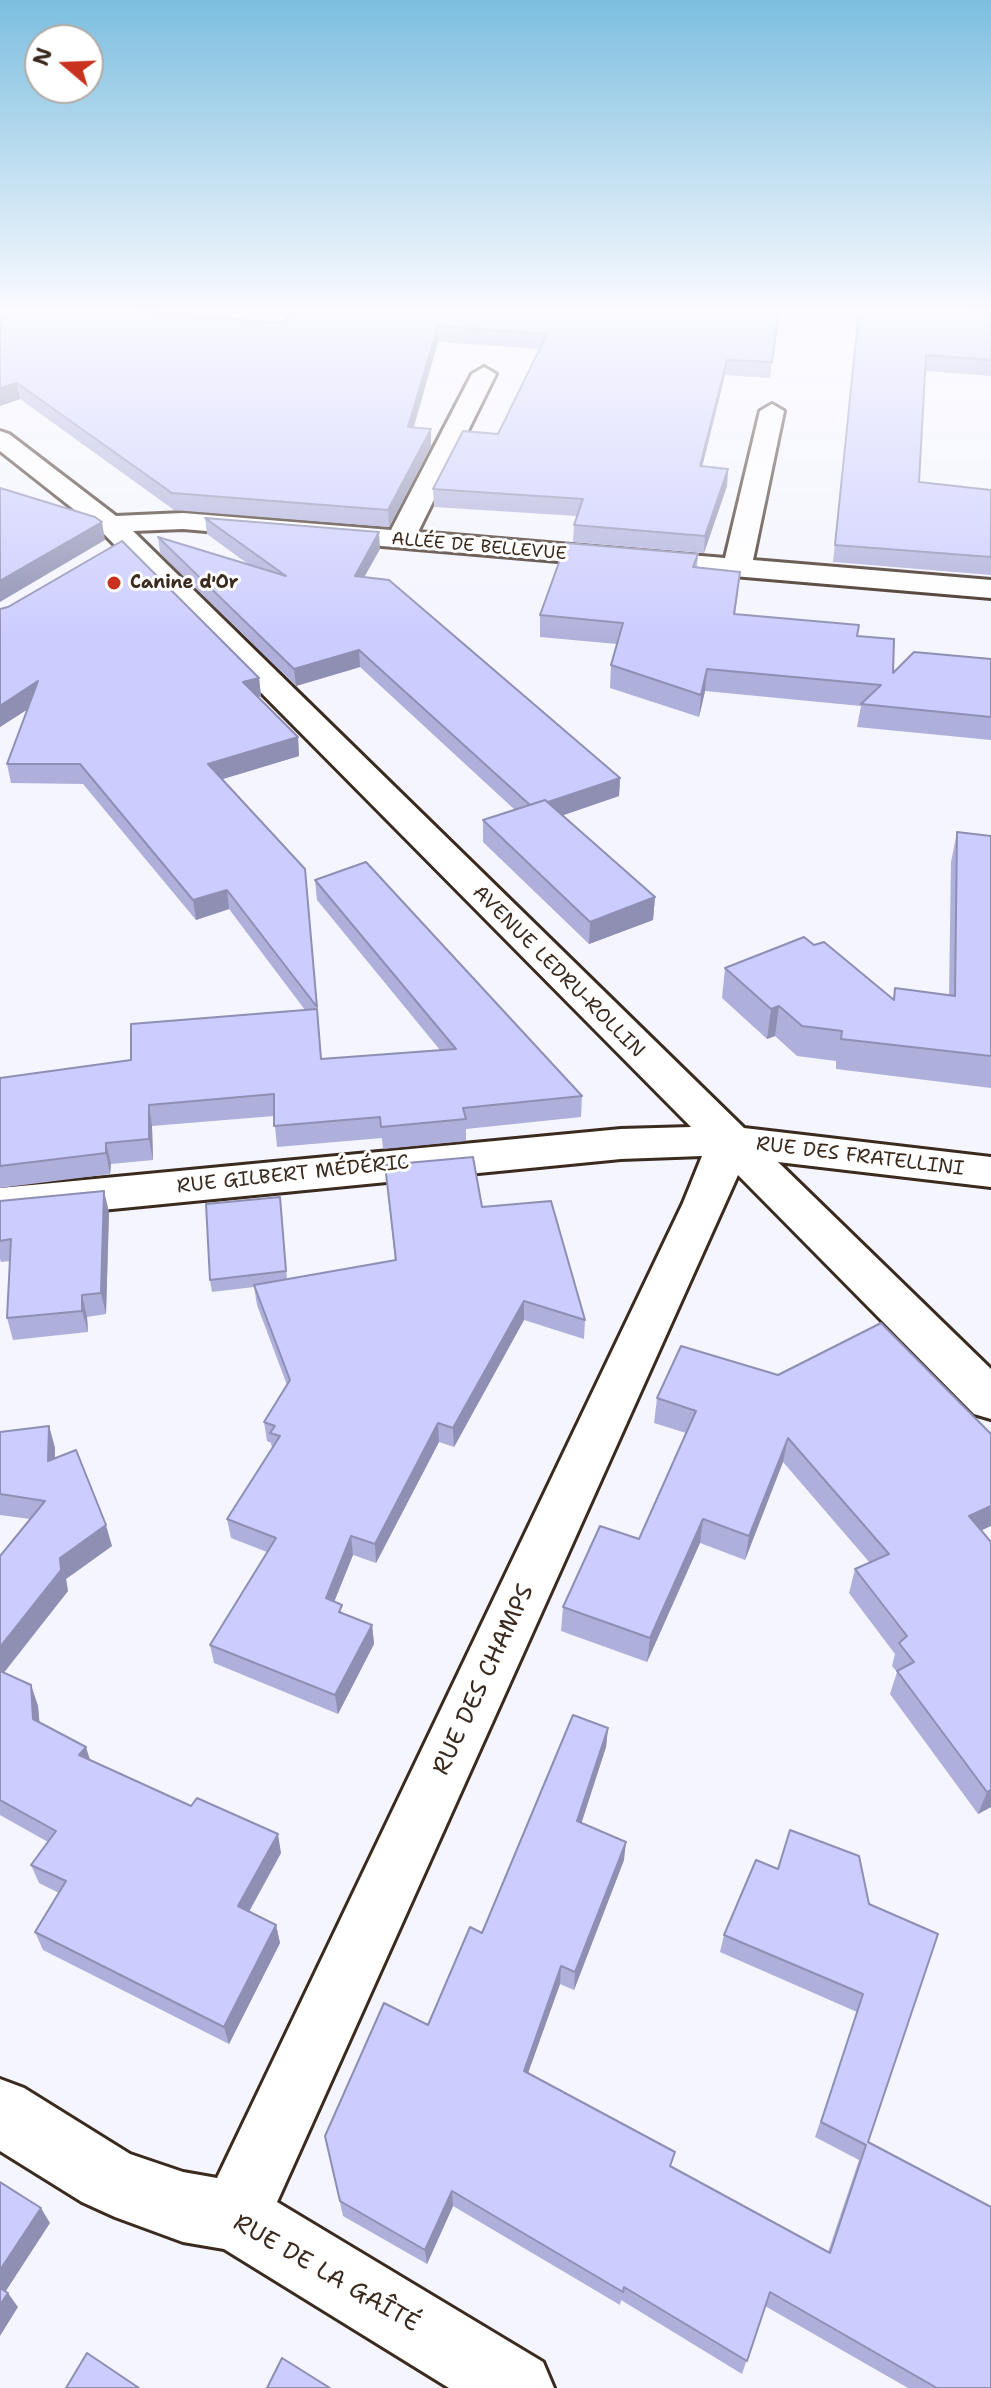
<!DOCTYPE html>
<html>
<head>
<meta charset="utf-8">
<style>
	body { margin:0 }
	#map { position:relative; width:991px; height:2388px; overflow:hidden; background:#f5f5ff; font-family:"Shantell Sans",sans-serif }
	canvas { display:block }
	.north { position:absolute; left:24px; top:24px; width:80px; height:80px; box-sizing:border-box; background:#fff; border:2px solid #b1aaa5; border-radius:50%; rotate:289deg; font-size:22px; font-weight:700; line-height:32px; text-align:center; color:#3b2a1e }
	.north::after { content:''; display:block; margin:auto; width:28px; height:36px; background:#c8321e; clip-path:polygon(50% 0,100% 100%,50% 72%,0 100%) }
</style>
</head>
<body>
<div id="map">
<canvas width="991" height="2388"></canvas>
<div class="north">N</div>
</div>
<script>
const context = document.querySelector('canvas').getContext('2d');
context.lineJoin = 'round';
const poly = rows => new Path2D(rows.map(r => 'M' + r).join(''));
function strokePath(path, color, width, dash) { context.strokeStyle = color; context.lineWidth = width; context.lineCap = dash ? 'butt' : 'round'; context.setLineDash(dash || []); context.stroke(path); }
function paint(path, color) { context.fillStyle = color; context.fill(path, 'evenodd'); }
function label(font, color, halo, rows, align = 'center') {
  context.font = font + ' "Shantell Sans",sans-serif'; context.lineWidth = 6; context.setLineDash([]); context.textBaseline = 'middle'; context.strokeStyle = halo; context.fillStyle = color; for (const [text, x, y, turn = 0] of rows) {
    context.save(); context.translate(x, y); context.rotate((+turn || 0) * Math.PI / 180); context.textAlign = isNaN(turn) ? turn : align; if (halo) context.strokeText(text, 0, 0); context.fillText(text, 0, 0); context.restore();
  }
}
const minor = poly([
	[484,367,496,374,418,532,725,558,760,411,772,404,784,411,753,560,991,580,991,598,183,529,133,531,744,1128,991,1157,991,1187,778,1162,991,1369,991,1419,974,1414,738,1175,277,2202,543,2362,554,2388,449,2388,224,2249,183,2242,115,2217,82,2202,0,2151,0,2079,24,2088,130,2154,183,2172,217,2178,683,1203,702,1156,621,1159,0,1220,0,1188,621,1129,691,1127,100,530,0,451,0,431,9,434,116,516,183,513,391,530,472,374,484,367]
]);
strokePath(minor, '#3b2a1e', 6);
paint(minor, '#fff');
paint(poly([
	[0,310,145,310,144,311,283,323,293,310,780,310,770,378,725,375,702,467,728,469,727,486,704,553,573,542,574,525,577,516,434,507,433,489,498,434,540,349,438,342,413,428,431,429,431,446,389,527,174,510,20,399,0,406],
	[859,310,991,312,991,376,925,371,919,482,991,490,991,575,833,562],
	[205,518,380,549,364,577,620,778,619,796,563,815,655,897,653,920,589,944,483,842,483,820,515,810,360,667,296,686,160,553,158,537,248,564,207,534],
	[698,554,697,568,738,593,735,614,857,636,893,673,991,659,991,740,857,727,861,706,705,691,699,717,610,688,611,665,617,644,540,637,540,615],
	[0,609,259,678,261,696,258,697,298,737,299,756,222,779,305,869,321,1059,440,1050,317,900,315,880,582,1096,581,1117,466,1129,466,1141,383,1149,382,1138,277,1147,274,1116,152,1126,153,1160,111,1164,110,1174,0,1188,0,1078,131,1060,305,1010,229,909,196,920,83,784,11,783,7,764,28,709,0,727],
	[957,832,991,836,991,1088,836,1069,836,1061,797,1056,775,1036,767,1039,722,998,725,968,814,945,893,999,895,988,949,995,951,862],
	[385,1165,482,1207,585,1320,584,1339,524,1320,454,1447,439,1442,376,1563,353,1555,334,1602,343,1614,372,1625,374,1644,338,1714,214,1663,210,1645,267,1552,231,1538,227,1519,272,1448,271,1443,267,1441,264,1422,287,1385,257,1305,254,1287,212,1292,210,1280,280,1197,287,1279,395,1260],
	[0,1201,109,1212,106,1314,87,1317,88,1332,13,1340,7,1318,10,1261,1,1262,0,1259],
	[681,1346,981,1531,991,1542,991,1807,978,1814,890,1694,897,1672,892,1666,895,1654,849,1593,855,1569,870,1563,783,1462,745,1560,700,1543,647,1662,561,1631,563,1607,639,1539,686,1433,654,1423,657,1398],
	[49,1426,55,1448,55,1458,112,1546,66,1579,68,1591,4,1673,31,1685,38,1706,39,1722,90,1760,281,1853,249,1912,276,1925,280,1943,229,2044,43,1950,35,1932,59,1893,39,1883,31,1865,48,1842,0,1815,0,1556,30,1519,0,1515,0,1432],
	[608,1728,606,1747,581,1823,624,1860,574,1990,560,1984,528,2073,672,2167,828,2252,859,2160,815,2137,857,2012,720,1952,724,1935,778,1869,859,1856,868,2142,991,2388,908,2388,765,2306,742,2374,621,2300,620,2305,453,2206,427,2264,343,2216,325,2136,428,2025,482,1933]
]), '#afafdb');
paint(poly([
	[438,326,438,342,409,444,408,427],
	[727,360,725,375,698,483,700,466],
	[17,383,20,399,0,406,0,388],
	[431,429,431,446,389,527,388,510],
	[728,469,727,486,704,553,705,536],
	[102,522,105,540,0,602,0,581],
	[379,532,380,549,356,592,355,576],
	[359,650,360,667,296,686,294,669],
	[707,669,705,691,699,717,701,695],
	[259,678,261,696,245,701,243,682],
	[38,681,42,700,0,727,0,706],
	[298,737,299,756,210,783,208,764],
	[620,778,619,796,532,826,532,807],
	[227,890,229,909,196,920,193,900],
	[655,897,653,920,589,944,590,922],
	[779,1006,775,1036,767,1039,771,1009],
	[149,1105,152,1126,153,1160,149,1139],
	[106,1143,111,1164,110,1174,106,1153],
	[104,1191,109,1212,106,1314,101,1293],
	[82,1295,87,1317,88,1332,82,1311],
	[524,1301,524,1320,454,1447,453,1428],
	[438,1423,439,1442,376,1563,375,1544],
	[49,1426,55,1448,54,1483,48,1461],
	[788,1438,783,1462,745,1560,749,1536],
	[991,1506,991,1526,961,1540,969,1516],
	[703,1519,700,1543,647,1662,650,1638],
	[106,1525,112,1546,66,1579,68,1591,0,1677,0,1647,60,1558],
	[351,1536,353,1555,328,1617,326,1598],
	[372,1625,374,1644,338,1714,335,1695],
	[31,1685,38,1706,41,1739,33,1719],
	[608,1728,606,1747,576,1840,577,1821],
	[86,1747,92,1766,79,1755],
	[991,1790,991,1807,978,1814,987,1792],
	[278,1834,281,1853,242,1924,238,1906],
	[626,1842,624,1860,574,1990,575,1972],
	[276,1925,280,1943,229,2044,224,2027],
	[561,1966,560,1984,523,2087,524,2071],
	[452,2191,453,2206,427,2264,425,2250],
	[41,2208,50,2223,2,2297,0,2295,0,2270],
	[8,2293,18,2307,0,2336,0,2305]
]), '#8e8fb2');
const building = poly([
	[0,310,133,310,283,323,293,310,779,310,772,362,727,360,700,466,728,469,705,536,574,525,583,499,433,489,463,431,498,434,547,334,438,326,408,427,431,429,388,510,172,493,17,383,0,388,0,310],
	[859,310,968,310,991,312,991,360,926,355,919,482,991,490,991,557,835,545,859,310],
	[0,488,95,517,102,522,0,581,0,488],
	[205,518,379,532,355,576,389,580,620,778,548,802,545,800,530,805,359,650,294,669,158,537,286,576,205,518],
	[122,541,259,678,243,682,298,737,208,764,305,869,317,1007,227,890,193,900,80,764,7,764,38,681,0,706,0,609,8,607,122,541],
	[566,543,698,554,693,567,740,572,734,614,859,625,857,636,894,639,893,673,914,652,991,659,991,717,861,704,881,685,707,669,701,695,611,665,623,623,540,615,566,543],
	[545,800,655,897,590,922,483,820,545,800],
	[957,832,991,836,991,1056,841,1039,842,1031,802,1026,779,1006,771,1009,725,968,804,937,814,945,824,942,894,1000,895,988,955,996,957,832],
	[366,862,582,1096,463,1108,466,1119,381,1127,380,1117,274,1126,274,1094,149,1105,149,1139,106,1143,106,1153,0,1166,0,1078,131,1060,131,1024,317,1009,321,1059,456,1049,315,880,366,862],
	[473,1157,482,1207,551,1201,585,1320,524,1301,453,1428,438,1423,375,1544,351,1536,326,1598,342,1605,339,1612,372,1625,335,1695,210,1645,276,1538,227,1519,280,1436,270,1433,275,1426,264,1422,290,1380,254,1285,396,1260,385,1165,473,1157],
	[104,1191,101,1293,82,1295,82,1311,7,1318,11,1239,0,1241,0,1201,104,1191],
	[280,1197,286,1271,210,1280,206,1204,280,1197],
	[881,1323,991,1434,991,1506,969,1516,991,1542,991,1790,987,1792,897,1671,914,1662,899,1643,907,1636,855,1569,889,1554,788,1438,749,1536,703,1519,650,1638,563,1607,600,1526,639,1539,696,1411,657,1398,681,1346,778,1375,881,1323],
	[49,1426,48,1461,76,1450,106,1525,60,1558,61,1570,0,1647,0,1556,45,1501,0,1494,0,1432,49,1426],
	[0,1671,31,1685,33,1719,86,1747,79,1755,191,1806,197,1798,278,1834,238,1906,276,1925,224,2027,35,1932,66,1881,31,1865,56,1831,0,1800,0,1671],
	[573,1715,608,1728,577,1821,626,1842,575,1972,561,1966,524,2071,675,2152,670,2166,830,2253,866,2145,821,2122,863,1994,724,1935,756,1860,778,1869,790,1830,859,1856,869,1904,938,1934,868,2142,991,2207,991,2388,937,2388,770,2292,747,2361,624,2287,623,2292,452,2191,425,2250,340,2201,325,2136,384,2003,428,2025,470,1927,482,1933,573,1715],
	[0,2182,41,2208,0,2270,0,2182],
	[0,2288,8,2293,0,2305,0,2288],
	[87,2353,139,2388,66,2388,87,2353],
	[282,2358,330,2388,267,2388,282,2358]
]);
paint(building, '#cbccff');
strokePath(building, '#8e8fb2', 2);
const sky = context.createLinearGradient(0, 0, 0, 645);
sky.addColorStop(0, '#7cbedf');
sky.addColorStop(0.48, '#fafaff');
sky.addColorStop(1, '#fafaff00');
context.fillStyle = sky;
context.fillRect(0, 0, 991, 645);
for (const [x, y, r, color] of [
	[114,583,8,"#c8321e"]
]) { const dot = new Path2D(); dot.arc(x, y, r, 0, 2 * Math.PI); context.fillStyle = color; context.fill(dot); strokePath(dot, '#fff', 3); }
label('18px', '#3b2a1e', '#fff', [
	["ALLÉE DE BELLEVUE",479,547,5]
]);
label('bold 18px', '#3b2a1e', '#fff', [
	["Canine d'Or",130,583]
], 'left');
label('20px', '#3b2a1e', '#fff', [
	["AVENUE LEDRU-ROLLIN",558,972,45],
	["RUE DES FRATELLINI",860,1157,7],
	["RUE GILBERT MÉDÉRIC",293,1175,-6]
]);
label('24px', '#3b2a1e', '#fff', [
	["RUE DES CHAMPS",484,1680,-65],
	["RUE DE LA GAÎTÉ",326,2274,30]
]);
</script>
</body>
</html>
